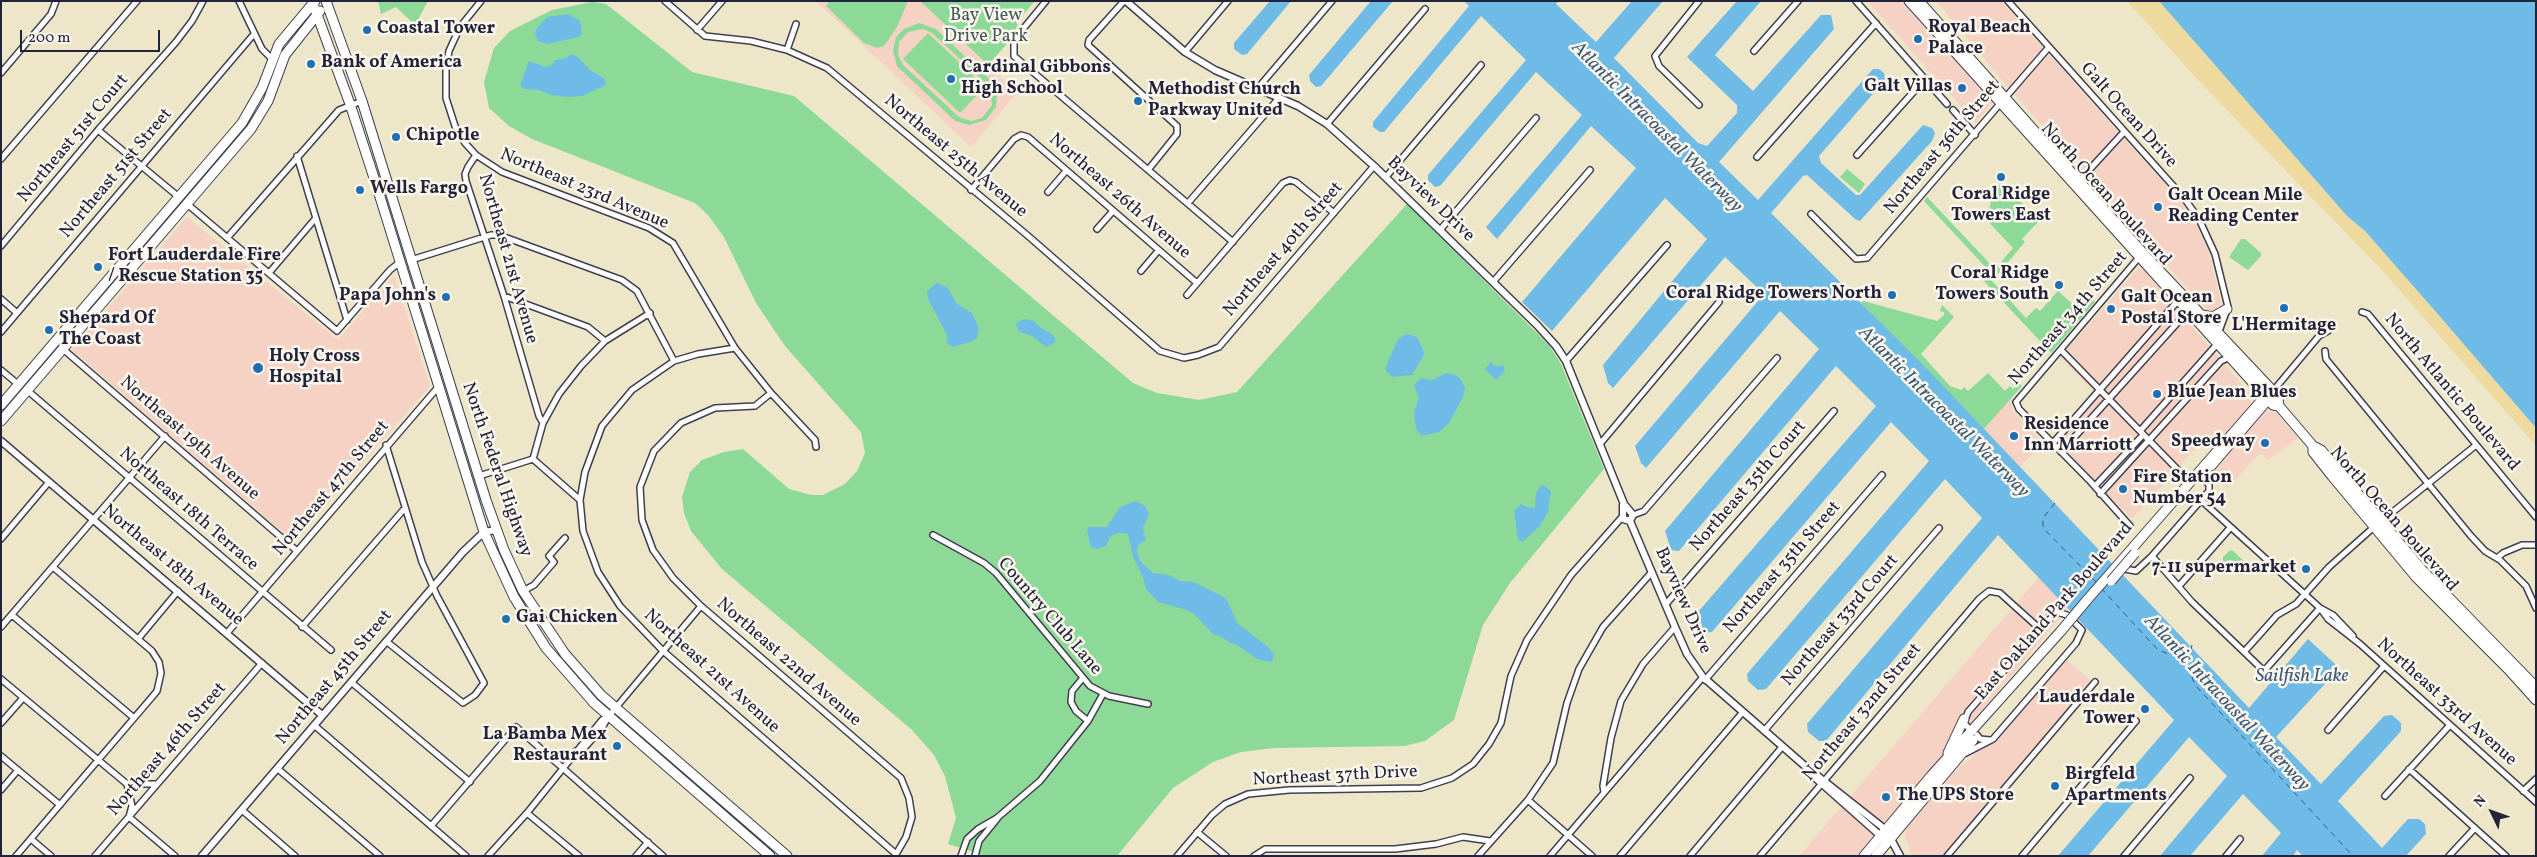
<!DOCTYPE html>
<html>
<head>
<meta charset="utf-8">
<style>
	body { margin:0 }
	#map { position:relative; width:2537px; height:857px; overflow:hidden; background:#ede6c8; font-family:Vollkorn,serif }
	canvas { display:block }
	.frame { position:absolute; inset:0; border:2px solid #22223b; pointer-events:none }
	.north { position:absolute; left:2467px; top:787px; width:50px; height:50px; -webkit-text-stroke:4px #fbf7ec; paint-order:stroke; rotate:312deg; font-size:14px; font-weight:700; line-height:20px; text-align:center; color:#22223b }
	.north::after { content:''; display:block; margin:auto; width:18px; height:22px; background:#22223b; clip-path:polygon(50% 0,100% 100%,50% 72%,0 100%) }
	.scale { position:absolute; left:20px; top:30px; width:140px; height:22px; box-sizing:border-box; border:2px solid #22223b; border-top:0; padding-left:6px; font-size:15px; line-height:18px; white-space:nowrap; color:#22223b; -webkit-text-stroke:4px #fbf7ec; paint-order:stroke }
</style>
</head>
<body>
<div id="map">
<canvas width="2537" height="857"></canvas>
<div class="frame"></div>
<div class="north">N</div>
<div class="scale">200 m</div>
</div>
<script>
const context = document.querySelector('canvas').getContext('2d');
context.lineJoin = 'round';
function paint(path, color) { context.fillStyle = color; context.fill(path, 'evenodd'); }
const poly = rows => new Path2D(rows.map(r => 'M' + r).join(''));
function strokePath(path, color, width, dash) { context.strokeStyle = color; context.lineWidth = width; context.lineCap = dash ? 'butt' : 'round'; context.setLineDash(dash || []); context.stroke(path); }
function label(font, color, halo, rows, align = 'center') {
  context.font = font + ' Vollkorn,serif'; context.lineWidth = 5; context.setLineDash([]); context.textBaseline = 'middle'; context.strokeStyle = halo; context.fillStyle = color; for (const [text, x, y, turn = 0] of rows) {
    context.save(); context.translate(x, y); context.rotate((+turn || 0) * Math.PI / 180); context.textAlign = isNaN(turn) ? turn : align; if (halo) context.strokeText(text, 0, 0); context.fillText(text, 0, 0); context.restore();
  }
}
paint(poly([
	[816,1,920,1,1017,93,971,147],
	[1867,1,1902,1,1993,102,1976,123],
	[1936,1,2001,1,2191,213,2209,253,2222,307,2215,314,2209,312,2197,299,2006,85],
	[187,217,338,340,394,276,430,386,294,542,72,350],
	[2140,266,2252,396,2251,404,2219,441,2212,437,2198,445,2132,519,2089,476,2056,437,2095,393,2060,357],
	[2012,397,2012,410,2043,443,2020,467,1984,429],
	[2265,410,2276,412,2298,438,2268,460,2260,453,2229,487,2211,482,2214,468],
	[2039,577,2068,608,1860,856,1799,856],
	[2062,656,2091,681,1942,856,1912,856,1905,835,1907,826,1960,766,1971,759]
]), '#f5d2c3');
paint(poly([
	[378,1,428,1,415,25,396,7,381,14],
	[830,1,908,1,897,27,884,46,877,48,864,43,826,6],
	[920,1,1035,1,1016,23,1021,28,988,65],
	[592,2,606,4,692,72,794,96,1133,383,1157,393,1199,400,1237,392,1407,204,1549,345,1561,364,1604,469,1510,583,1483,625,1454,720,1425,741,1404,746,1274,748,1241,752,1213,762,1173,788,1117,856,977,856,977,853,948,844,956,818,945,776,934,755,912,730,722,569,691,531,684,513,682,497,690,472,702,460,724,452,743,449,789,489,811,495,823,495,845,484,857,471,865,453,861,432,785,346,756,303,724,237,708,215,695,203,532,139,509,126,489,108,484,82,494,48,510,31,552,10],
	[919,23,936,29,1003,92,997,95,996,107,986,120,969,125,955,121,897,66,893,51,896,37,904,29],
	[923,29,932,33,990,87,992,105,982,118,971,121,959,117,903,65,898,55,899,42,908,32],
	[928,33,985,87,960,113,903,59],
	[1847,169,1865,184,1859,193,1840,177],
	[1995,184,2019,190,2014,195,2039,221,2022,239,2025,242,1992,281,2026,318,2036,308,2040,311,2058,291,2076,307,2081,302,2084,305,2086,303,2083,300,2087,295,2095,302,2051,353,1984,281,1991,273,1924,201,1927,197,1995,269,2013,248,1982,215,1983,209,1989,210],
	[2241,239,2245,239,2261,253,2261,256,2248,270,2229,257],
	[1863,301,1937,321,1944,315,1944,312,1940,311,1942,305,1954,317,1921,354,1950,386,1961,390,1964,387,1968,391,1988,373,2005,391,2010,386,2013,389,2015,387,2012,384,2017,379,2022,386,1984,429,1861,303],
	[2232,550,2247,564,2247,569,2242,575,2238,575,2223,561,2223,557,2229,551]
]), '#8dda98');
paint(poly([
	[2127,1,2159,1,2347,216,2365,231,2436,312,2536,428,2536,446,2381,269,2198,80]
]), '#eeda9e');
paint(poly([
	[1270,1,1291,1,1247,54,1242,55,1234,49,1234,43],
	[1371,1,1393,1,1321,86,1316,87,1310,81,1309,75],
	[1464,1,1558,1,1556,4,1596,42,1632,1,1663,1,1614,58,1698,143,1707,146,1737,113,1737,105,1687,57,1737,1,1761,1,1715,55,1753,91,1821,15,1831,15,1834,29,1719,162,1758,200,1873,69,1879,69,1884,73,1885,80,1819,156,1821,163,1856,195,1860,195,1923,125,1932,128,1935,133,1932,141,1860,221,1855,219,1807,175,1803,176,1771,213,1931,373,2249,708,2308,639,2335,664,2335,673,2276,737,2321,784,2384,716,2392,715,2401,723,2401,731,2338,801,2382,848,2408,819,2419,819,2425,824,2426,834,2406,856,2303,856,2297,850,2293,856,2262,856,2281,833,2243,794,2190,856,2160,856,2227,776,2189,737,2088,856,2058,856,2174,720,1998,535,1826,741,1819,741,1808,732,1807,724,1982,518,1945,479,1766,689,1758,690,1748,681,1747,674,1929,461,1891,422,1712,632,1704,633,1698,612,1876,406,1836,366,1679,551,1671,550,1665,531,1819,349,1780,311,1646,468,1641,463,1635,446,1764,294,1725,257,1613,388,1608,383,1603,365,1707,239,1665,198,1552,331,1522,302,1636,168,1591,126,1497,239,1486,227,1582,115,1536,72,1440,186,1435,187,1428,180,1428,175,1526,60,1481,16,1384,132,1380,132,1373,127,1373,122,1469,6],
	[2159,1,2536,1,2536,428,2436,312,2365,231,2347,216],
	[568,14,579,20,581,26,582,34,579,37,547,44,538,41,535,35,536,29,547,17],
	[572,54,579,58,590,70,604,78,606,85,583,96,568,97,551,95,539,90,524,89,520,85,529,61,545,67,552,65,555,60,563,59],
	[936,283,947,287,957,304,972,313,979,328,977,338,973,341,953,347,947,343,947,335,928,299,927,292],
	[1024,319,1034,321,1041,328,1053,335,1056,342,1046,347,1032,336,1019,332,1016,323],
	[1407,334,1417,337,1423,349,1424,355,1412,375,1392,377,1385,369,1387,364,1398,339],
	[1491,362,1496,367,1503,365,1505,370,1496,380,1485,369],
	[1446,373,1456,375,1462,381,1465,389,1463,397,1449,423,1439,432,1422,436,1417,431,1415,423,1414,412,1419,397,1414,385,1421,378,1432,380],
	[1542,484,1551,491,1548,512,1539,527,1522,542,1518,539,1514,511,1521,504,1530,508,1535,507,1536,493],
	[1135,501,1145,506,1149,514,1143,528,1146,540,1139,544,1137,551,1140,561,1153,573,1169,575,1180,581,1194,582,1222,596,1227,600,1237,623,1268,647,1274,654,1273,659,1270,662,1257,659,1237,645,1230,643,1220,636,1214,635,1194,614,1187,610,1158,602,1146,589,1143,577,1133,557,1128,534,1117,533,1110,537,1106,546,1096,549,1091,547,1087,531,1088,527,1107,527,1120,507]
]), '#6fbbe8');
strokePath(poly([
	[2055,503,2043,518,2043,528,2097,583],
	[2101,588,2158,650,2172,655,2187,649,2192,645],
	[2192,645,2188,667,2195,685,2353,856]
]), '#3d5878', 1, [6, 5]);
const minor = poly([
	[239,1,262,49,272,59],
	[481,1,460,27,449,51,446,67,446,98,455,126,465,143,476,155,468,167,465,174,466,181,504,296,539,416,543,423],
	[665,1,705,36,751,41,787,50,827,68,1027,235,1160,351,1184,358,1198,355,1219,347,1374,166],
	[1046,1,1014,40,1014,56,1233,242],
	[1124,1,1089,40,1088,45,1177,126,1177,134,1148,170],
	[1856,1,1947,104],
	[2008,1,2184,198,2199,219,2215,254,2228,307,2218,334],
	[697,30,722,1],
	[787,50,796,24],
	[1754,51,1798,1],
	[1185,52,1228,1],
	[1,73,51,14,56,1],
	[1258,88,1332,1],
	[1699,105,1659,66,1655,56,1699,1],
	[1953,110,1975,135],
	[1327,124,1425,9],
	[98,130,180,198],
	[476,155,502,172,649,228,673,243,735,348,771,393,815,440,816,447],
	[1857,155,1925,79],
	[297,156,347,320],
	[1757,157,1876,23],
	[1,159,137,1],
	[1386,177,1481,65],
	[2079,181,2124,132],
	[971,190,1014,139,1021,135,1028,137,1197,283],
	[1048,192,1066,171],
	[186,203,337,331,390,270,400,262],
	[1188,203,1279,98],
	[1811,214,1856,259,1867,258,2049,47],
	[1097,229,1113,211],
	[1440,230,1536,118],
	[227,238,339,110,362,101],
	[1,246,98,130,176,42,192,21,203,1],
	[411,260,491,235,499,235,622,280,637,291,674,361],
	[1141,271,1158,251],
	[269,273,315,219],
	[1493,282,1590,170],
	[1187,295,1283,183,1290,180,1296,182,1334,213],
	[504,296,588,327,605,341],
	[1,299,17,313],
	[2362,312,2368,314,2536,517],
	[1,332,254,34],
	[63,349,297,551],
	[2061,350,2178,470],
	[2325,351,2326,359,2471,536,2485,551,2500,560,2526,586,2536,608],
	[1566,361,1667,245],
	[1,370,19,385],
	[28,391,331,650],
	[2273,391,2319,336,2328,331],
	[771,393,755,406,715,408,681,423,654,451,640,487,642,520,653,550,673,578,701,606,901,778,909,798,912,817,906,837,895,856],
	[2140,431,2219,342],
	[2053,443,2175,304,2180,302],
	[1600,444,1719,302],
	[386,445,422,562,437,596,484,683,475,695,463,703,386,641],
	[2061,452,2188,311],
	[533,459,580,500,583,531,598,572,620,606,662,650,896,854],
	[533,459,543,423,559,394,581,366,605,341,650,313],
	[479,476,533,459],
	[2095,486,2143,435],
	[2100,494,2221,361,2230,357],
	[580,500,585,472,602,426,632,390,674,361,698,354,735,348],
	[2202,501,2320,608,2328,619,2360,644,2536,802],
	[1633,515,1644,511,1777,358],
	[2130,526,2090,481,2019,409,2016,402,2141,255],
	[933,535,984,563,996,573,1090,686,1109,696,1148,704],
	[1,539,49,482],
	[2152,556,2192,602,2264,671,2320,608],
	[2497,558,2503,553,2522,545,2536,545],
	[2122,565,2125,569,2136,571,2152,556,2209,491,2209,485,2202,476],
	[2179,586,2230,528],
	[523,591,534,585,554,562,549,556,565,538],
	[1666,604,1834,411],
	[2320,608,2333,615,2353,636],
	[12,615,134,718],
	[1,627,165,436],
	[302,627,405,508],
	[227,633,439,386],
	[138,639,178,591],
	[2244,652,2277,615,2296,604,2329,567,2374,527,2475,446],
	[1,679,127,784,132,806,129,817,175,856],
	[1082,679,1072,691,1071,702,1076,711,1088,721],
	[1705,680,1882,475],
	[351,682,470,782],
	[1,723,23,698],
	[314,725,466,856],
	[2328,730,2384,666],
	[1764,731,1939,528],
	[1972,732,1964,723,1968,712,2040,629],
	[1977,735,1980,739,1990,740],
	[576,751,585,747,602,728,608,717,701,606],
	[1,756,60,805],
	[278,769,380,856],
	[2409,769,2506,856],
	[127,784,157,784],
	[1,790,18,770],
	[2523,791,2536,779],
	[1604,792,1603,786,1611,738,1621,701,1643,664,1675,627],
	[2385,796,2450,725],
	[1528,800,1592,856],
	[242,810,295,856],
	[527,813,579,856],
	[431,826,516,727,663,856],
	[1197,832,1226,856],
	[31,839,51,856],
	[16,856,152,697,157,691,161,673,159,662,152,651,53,567],
	[95,856,262,663],
	[488,856,527,813,602,720,608,717],
	[636,856,648,842],
	[961,856,967,839,978,829,997,818,1040,781,1088,721,1103,694],
	[975,856,979,841,997,819],
	[1177,856,1212,815,1225,804,1248,794,1289,790,1421,788,1452,778,1473,764,1489,744,1501,723,1511,676,1527,640,1571,575,1623,516],
	[1254,856,1265,849,1395,849,1436,844,1463,837,1490,841],
	[1478,856,1528,800,1553,763,1567,703,1579,669,1603,627,1652,572],
	[1550,856,1703,677],
	[1620,856,1742,713],
	[1690,856,1782,747],
	[1760,856,1979,599,1989,591,2000,593,2040,629,2057,612,2067,615,2082,630,2076,643,1993,739,1966,753],
	[1947,856,2095,682],
	[2022,856,2136,721],
	[2124,856,2190,778],
	[2226,856,2240,839],
	[2449,856,2475,828]
]);
const tertiary = poly([
	[1126,1,1185,52,1215,70,1298,106,1327,124,1374,166,1537,325,1556,346,1566,361,1624,504,1633,515,1630,521],
	[1,441,322,715],
	[1623,505,1623,519,1630,521,1675,627,1687,654,1703,677,1805,766,1886,830,1900,856],
	[1812,775,1883,838],
	[202,856,463,552,484,532,496,530]
]);
const primary = poly([
	[312,1,350,104,376,184,484,532,514,597,546,648,594,703,770,856],
	[326,1,362,101,486,500,504,550,523,591,565,654,601,695,787,856],
	[1909,1,2273,405,2279,406,2313,446,2321,450,2423,571,2536,687],
	[1919,1,2143,253,2273,391,2278,398,2279,406],
	[2202,315,2213,317,2227,309],
	[1,405,242,123,262,88,279,44,315,1],
	[1,421,251,129,268,101,285,55,320,11],
	[2313,446,2313,452,2332,476,2416,577,2508,669,2536,700],
	[2211,466,2271,396],
	[2087,600,2268,393],
	[1948,753,1964,719],
	[1864,856,1931,776,2061,631],
	[1876,856,1973,740]
]);
strokePath(minor, '#403f50', 8);
strokePath(tertiary, '#403f50', 9);
strokePath(primary, '#403f50', 11);
strokePath(minor, '#fff', 5);
strokePath(tertiary, '#fff', 6);
strokePath(primary, '#fff', 9);
const primaryBridge = poly([
	[2111,581,2135,553],
	[2061,631,2087,600]
]);
strokePath(primaryBridge, '#403f50', 11, []);
strokePath(primaryBridge, '#fff', 9);
for (const [x, y, r, color] of [
	[367,30,5,"#1f6fb2"],
	[1918,39,5,"#1f6fb2"],
	[311,64,5,"#1f6fb2"],
	[951,79,5,"#1f6fb2"],
	[1962,88,5,"#1f6fb2"],
	[1138,101,5,"#1f6fb2"],
	[396,137,5,"#1f6fb2"],
	[2001,177,5,"#1f6fb2"],
	[360,190,5,"#1f6fb2"],
	[2158,207,5,"#1f6fb2"],
	[98,267,5,"#1f6fb2"],
	[2059,285,5,"#1f6fb2"],
	[1892,295,5,"#1f6fb2"],
	[446,297,5,"#1f6fb2"],
	[2284,308,5,"#1f6fb2"],
	[2111,309,5,"#1f6fb2"],
	[49,330,5,"#1f6fb2"],
	[258,368,6,"#1f6fb2"],
	[2157,394,5,"#1f6fb2"],
	[2014,436,5,"#1f6fb2"],
	[2265,443,5,"#1f6fb2"],
	[2123,489,5,"#1f6fb2"],
	[2306,569,5,"#1f6fb2"],
	[506,619,5,"#1f6fb2"],
	[2145,709,5,"#1f6fb2"],
	[617,746,5,"#1f6fb2"],
	[2055,786,5,"#1f6fb2"],
	[1886,797,5,"#1f6fb2"]
]) { const dot = new Path2D(); dot.arc(x, y, r, 0, 2 * Math.PI); context.fillStyle = color; context.fill(dot); strokePath(dot, '#fbf7ec', 2); }
label('18px', '#425957', '#fbf7ec', [
	["Bay View",986,17],
	["Drive Park",986,38]
]);
label('bold 18px', '#22223b', '#fbf7ec', [
	["Royal Beach",1928,29],
	["Palace",1928,50],
	["Coastal Tower",377,30],
	["Bank of America",321,64],
	["Cardinal Gibbons",961,69],
	["High School",961,90],
	["Galt Villas",1952,88,"right"],
	["Methodist Church",1148,91],
	["Parkway United",1148,112],
	["Chipotle",406,137],
	["Wells Fargo",370,190],
	["Coral Ridge",2001,196,"center"],
	["Towers East",2001,217,"center"],
	["Galt Ocean Mile",2168,197],
	["Reading Center",2168,218],
	["Fort Lauderdale Fire",108,257],
	["/ Rescue Station 35",108,278],
	["Coral Ridge",2049,275,"right"],
	["Towers South",2049,296,"right"],
	["Coral Ridge Towers North",1882,295,"right"],
	["Papa John's",436,297,"right"],
	["Galt Ocean",2121,299],
	["Postal Store",2121,320],
	["Shepard Of",59,320],
	["The Coast",59,341],
	["L'Hermitage",2284,327,"center"],
	["Holy Cross",269,358],
	["Hospital",269,379],
	["Blue Jean Blues",2167,394],
	["Residence",2024,426],
	["Inn Marriott",2024,447],
	["Speedway",2255,443,"right"],
	["Fire Station",2133,479],
	["Number 54",2133,500],
	["7-11 supermarket",2296,569,"right"],
	["Gai Chicken",516,619],
	["Lauderdale",2135,699,"right"],
	["Tower",2135,720,"right"],
	["La Bamba Mex",607,736,"right"],
	["Restaurant",607,757,"right"],
	["Birgfeld",2065,776],
	["Apartments",2065,797],
	["The UPS Store",1896,797]
], 'left');
label('18px', '#22223b', '#fbf7ec', [
	["Galt Ocean Drive",2128,116,48],
	["Northeast 51st Court",74,139,-50],
	["Northeast 36th Street",1943,148,-50],
	["Northeast 25th Avenue",955,157,40],
	["Northeast 51st Street",117,174,-50],
	["Northeast 23rd Avenue",584,190,23],
	["North Ocean Boulevard",2105,195,48],
	["Northeast 26th Avenue",1119,197,41],
	["Bayview Drive",1430,200,44],
	["Northeast 40th Street",1284,250,-49],
	["Northeast 21st Avenue",507,259,74],
	["Northeast 34th Street",2069,319,-49],
	["North Atlantic Boulevard",2451,393,50],
	["Northeast 19th Avenue",189,439,41],
	["North Federal Highway",496,470,71],
	["Northeast 35th Court",1749,487,-49],
	["Northeast 47th Street",332,489,-50],
	["Northeast 18th Terrace",188,510,41],
	["North Ocean Boulevard",2393,520,49],
	["Northeast 18th Avenue",172,566,40],
	["Northeast 35th Street",1783,568,-49],
	["Bayview Drive",1682,601,66],
	["East Oakland Park Boulevard",2055,612,-49],
	["Country Club Lane",1049,617,49],
	["Northeast 33rd Court",1841,621,-49],
	["Northeast 22nd Avenue",788,663,41],
	["Northeast 21st Avenue",711,672,42],
	["Northeast 45th Street",335,678,-50],
	["Northeast 33rd Avenue",2446,703,42],
	["Northeast 32nd Street",1863,713,-50],
	["Northeast 46th Street",168,750,-49],
	["Northeast 37th Drive",1335,777,-3]
]);
label('italic 19px', '#3d5878', '#fbf7ec', [
	["Atlantic Intracoastal Waterway",1656,128,45],
	["Atlantic Intracoastal Waterway",1943,413,45],
	["Sailfish Lake",2302,678],
	["Atlantic Intracoastal Waterway",2226,704,47]
]);
</script>
</body>
</html>
